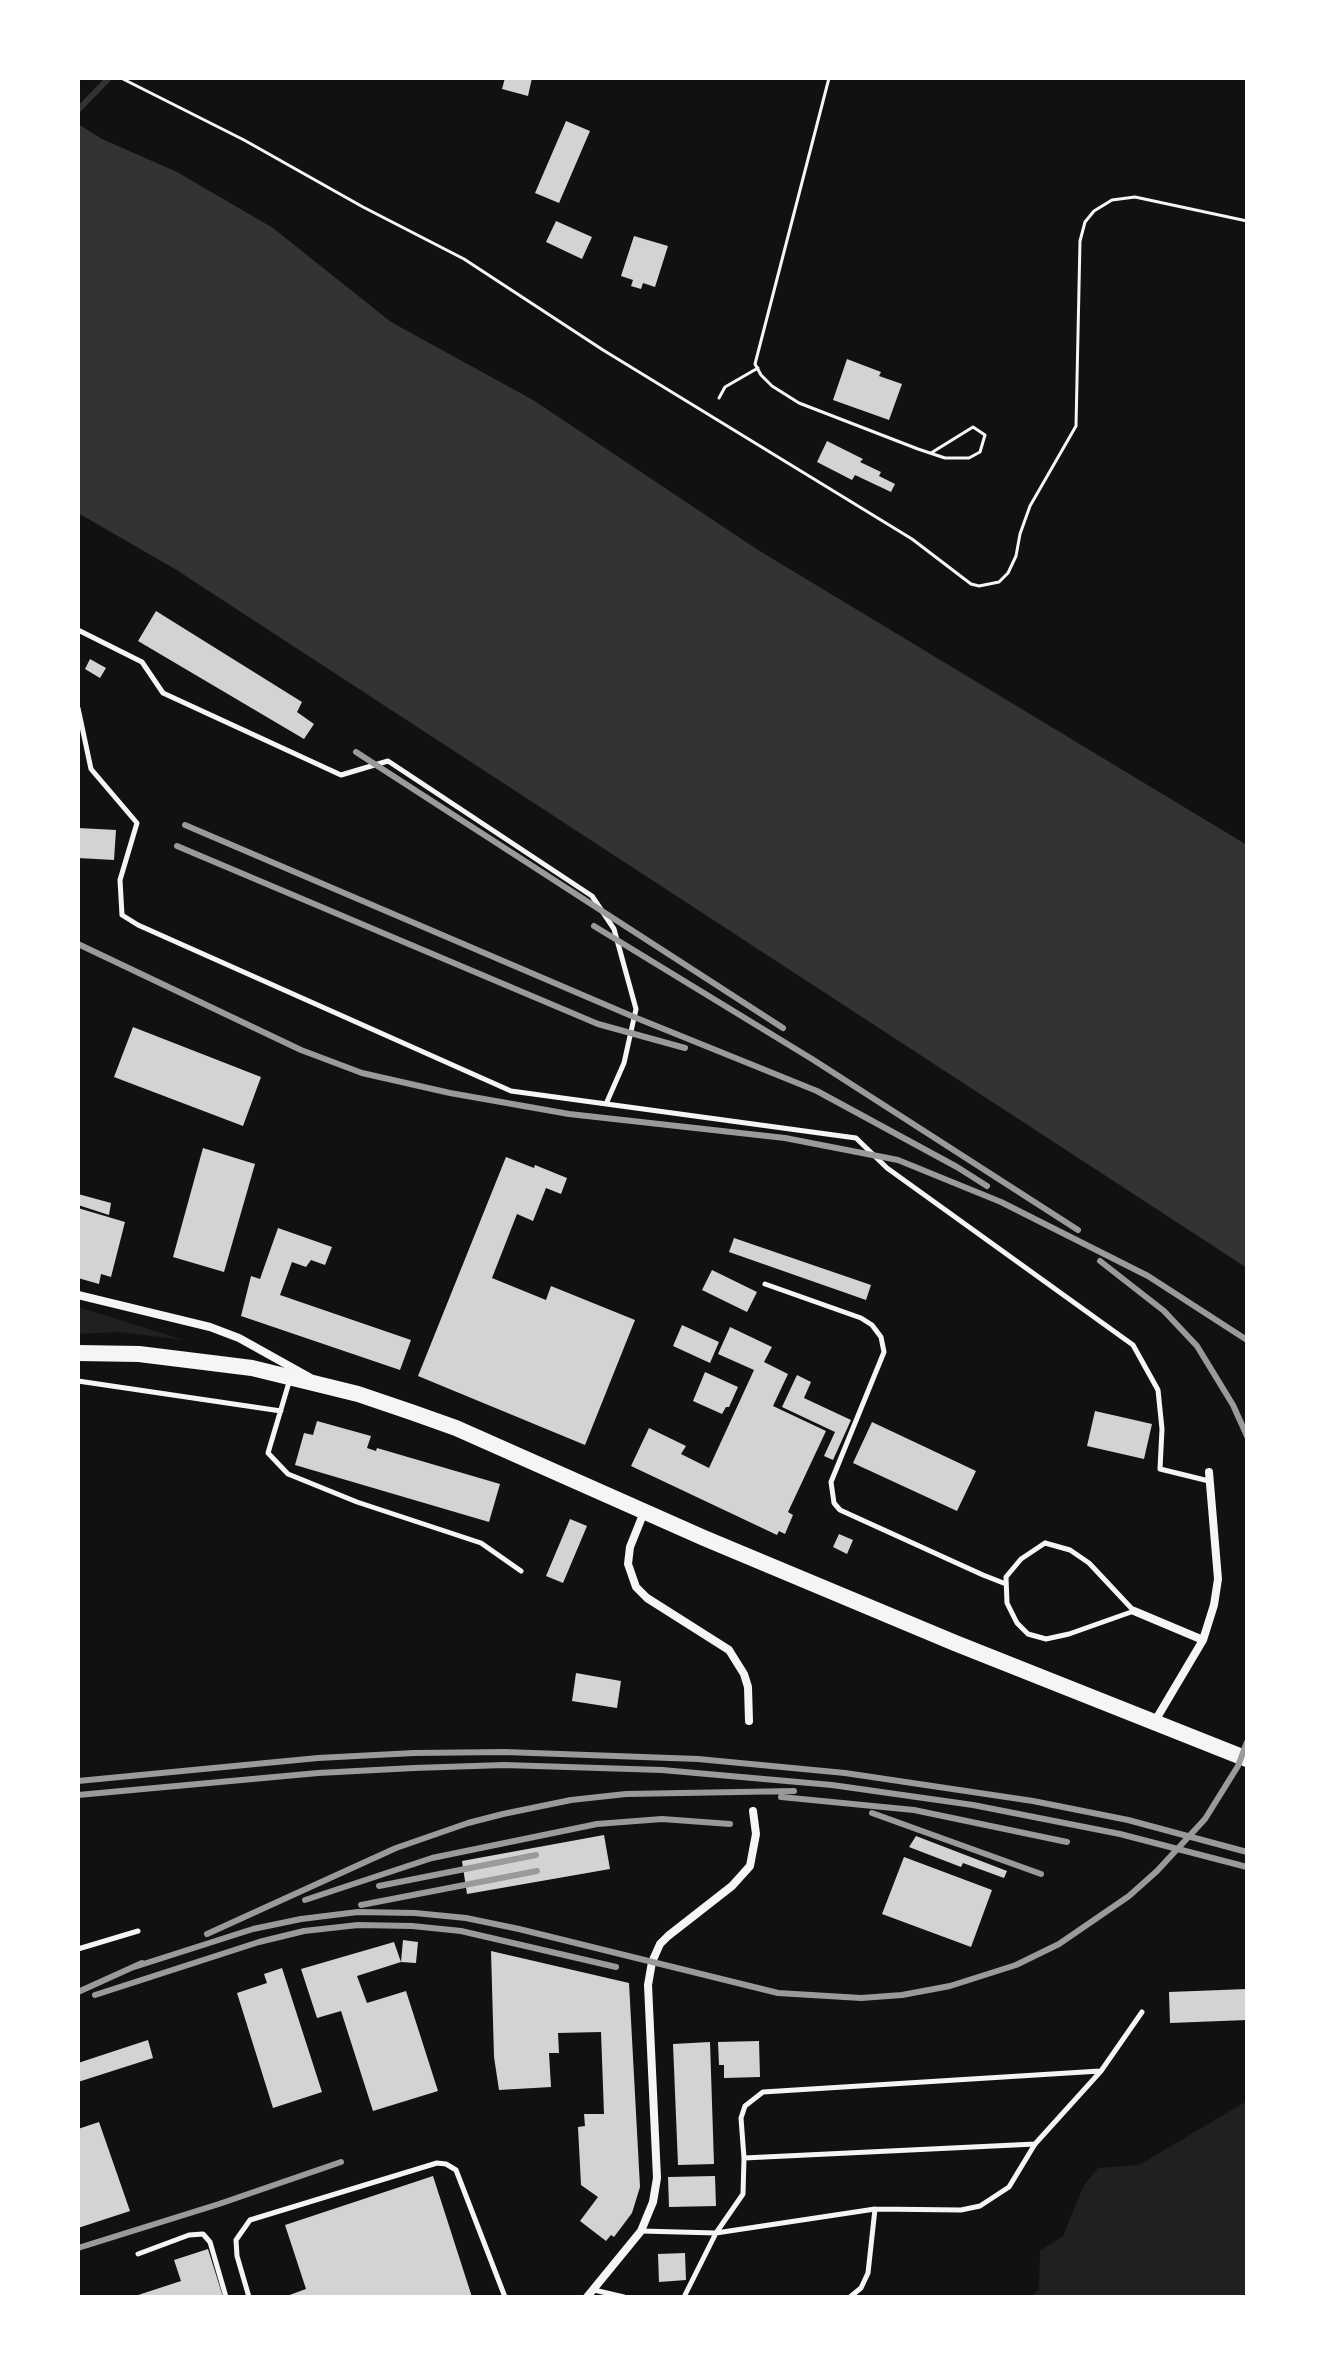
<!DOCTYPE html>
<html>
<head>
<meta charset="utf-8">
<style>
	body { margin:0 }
	#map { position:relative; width:1325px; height:2375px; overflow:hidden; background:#111; font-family:"Titillium Web",sans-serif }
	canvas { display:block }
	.frame { position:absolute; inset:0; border:80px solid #fff; pointer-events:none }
</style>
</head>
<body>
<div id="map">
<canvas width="1325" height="2375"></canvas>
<div class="frame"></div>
</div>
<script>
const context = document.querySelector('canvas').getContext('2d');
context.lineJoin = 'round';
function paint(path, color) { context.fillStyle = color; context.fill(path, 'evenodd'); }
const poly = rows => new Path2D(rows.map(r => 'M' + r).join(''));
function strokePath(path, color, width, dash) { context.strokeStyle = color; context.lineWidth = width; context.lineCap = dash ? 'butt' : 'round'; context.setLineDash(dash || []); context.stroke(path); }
paint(poly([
	[78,1307,184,1340,119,1332,78,1334],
	[1247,2101,1247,2297,1030,2297,1039,2290,1040,2251,1063,2236,1084,2185,1098,2168,1139,2165]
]), '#202020');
paint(poly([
	[78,124,102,139,177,172,273,228,391,322,533,400,758,550,1247,845,1247,1268,175,569,78,513]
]), '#333');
strokePath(poly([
	[78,110,109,78]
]), '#333', 6);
paint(poly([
	[505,78,532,78,528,96,502,89],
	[566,121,590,131,559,203,535,193],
	[556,221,592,237,582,259,546,242],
	[634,236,668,246,655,287,643,283,641,289,631,286,633,280,621,276],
	[847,359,881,372,879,376,902,384,889,420,833,400],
	[827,441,863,459,860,462,881,472,879,476,895,484,891,492,855,475,852,480,817,462],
	[156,611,302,702,297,712,314,724,304,739,138,641],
	[90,659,106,668,100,678,85,669],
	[78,828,116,830,114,860,78,858],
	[133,1027,261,1077,243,1126,114,1077],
	[203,1148,255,1164,224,1272,173,1257],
	[506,1157,534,1168,535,1165,567,1178,561,1194,546,1188,533,1221,517,1214,492,1278,546,1300,551,1286,635,1320,585,1445,418,1376],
	[78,1194,111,1203,109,1215,78,1205],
	[78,1208,125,1222,111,1277,101,1274,99,1284,78,1278],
	[278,1228,332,1247,325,1265,311,1260,306,1267,292,1262,280,1295,411,1340,400,1370,241,1316,251,1276,260,1279],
	[734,1238,871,1285,866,1300,729,1252],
	[712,1270,757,1292,747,1312,702,1290],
	[682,1325,719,1342,710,1363,673,1346],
	[730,1327,772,1347,764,1362,788,1374,773,1406,826,1431,788,1512,793,1515,785,1534,779,1531,777,1535,631,1466,649,1428,686,1446,681,1454,709,1468,754,1370,718,1354],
	[705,1372,738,1387,729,1407,726,1407,722,1414,693,1401],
	[797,1375,811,1382,804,1398,851,1420,833,1460,824,1456,835,1432,782,1407],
	[1095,1411,1152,1424,1144,1459,1087,1446],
	[317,1421,371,1436,367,1448,376,1451,377,1448,500,1484,489,1522,295,1465,304,1433,313,1435],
	[872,1422,976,1471,957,1511,853,1463],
	[570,1519,587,1526,563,1583,546,1576],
	[839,1534,853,1540,847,1554,833,1547],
	[576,1673,621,1681,617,1708,572,1701],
	[604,1835,610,1869,467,1894,462,1861],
	[916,1836,1007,1871,1004,1878,963,1863,961,1867,909,1847],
	[904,1857,992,1890,971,1947,882,1914],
	[403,1940,418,1942,416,1963,401,1962],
	[394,1942,401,1962,357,1976,367,2003,406,1991,438,2091,373,2111,341,2011,317,2018,301,1969],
	[491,1951,629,1983,640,2187,632,2213,614,2237,611,2235,606,2241,580,2221,598,2197,581,2185,578,2127,585,2126,584,2114,604,2114,601,2032,558,2033,559,2053,549,2053,551,2087,499,2090,494,2057],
	[282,1968,322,2092,273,2108,237,1993,267,1983,264,1974],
	[1247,1989,1247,2020,1170,2023,1169,1992],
	[148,2040,153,2058,78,2082,78,2063],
	[759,2041,760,2077,724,2078,724,2065,719,2065,718,2042],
	[710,2042,714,2164,678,2165,673,2044],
	[99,2122,130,2211,78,2228,78,2129],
	[433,2176,472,2297,284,2297,306,2289,285,2225],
	[715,2176,716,2206,669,2207,668,2177],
	[208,2249,223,2297,132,2297,181,2281,174,2260],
	[685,2253,686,2280,659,2282,658,2254]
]), '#d3d3d3');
strokePath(poly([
	[121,78,244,140,363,207,464,259,603,350,912,539,971,584,979,586,999,582,1008,573,1016,556,1020,534,1030,506,1076,426,1080,241,1085,222,1094,211,1112,200,1135,197,1247,221],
	[829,78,755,364,761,375,772,386,799,403,918,449,945,458,969,458,980,452,985,435,973,427,931,453],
	[719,398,725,387,758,368]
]), '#f5f5f5', 3);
strokePath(poly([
	[78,630,142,662,163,693,341,775,388,761,592,896,614,929,636,1009,624,1063,606,1104],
	[78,708,91,769,137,823,120,880,122,915,138,925,511,1091,856,1138,887,1168,1133,1345,1158,1390,1162,1429,1160,1469,1209,1481],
	[765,1284,861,1318,872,1325,881,1337,884,1352,831,1482,834,1503,840,1510,983,1575,1006,1584],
	[290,1379,268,1453,288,1474,357,1502,481,1543,521,1571],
	[78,1381,281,1411],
	[1045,1543,1070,1550,1089,1563,1134,1611,1069,1634,1046,1639,1028,1634,1017,1623,1007,1603,1006,1577,1021,1559,1045,1543],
	[78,1949,138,1931],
	[744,2158,1035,2144],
	[641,2231,716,2233,875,2209,961,2210,980,2206,1009,2187,1035,2144,1101,2071,1142,2012],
	[138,2254,189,2235,203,2234,210,2242,226,2297],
	[594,2290,624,2297],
	[249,2297,237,2256,236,2240,250,2220,437,2163,446,2164,456,2170,505,2297],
	[684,2297,716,2233,743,2194,744,2158,741,2118,745,2106,763,2092,1100,2071],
	[850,2297,861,2288,868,2273,875,2209]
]), '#f5f5f5', 5);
strokePath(poly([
	[78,1295,210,1327,239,1338,309,1377],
	[644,1512,630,1547,628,1564,636,1587,647,1598,729,1650,744,1674,748,1687,749,1721],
	[1134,1611,1203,1640],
	[1155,1721,1203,1640,1214,1605,1218,1579,1209,1472],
	[587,2297,641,2231,653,2202,657,2178,648,1985,652,1962,660,1944,668,1936,732,1886,750,1866,756,1834,753,1811]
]), '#f5f5f5', 8);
strokePath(poly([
	[78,1353,139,1354,252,1368,358,1394,411,1412,456,1428,704,1538,955,1643,1247,1759]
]), '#f5f5f5', 16);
strokePath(poly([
	[356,752,783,1028],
	[185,825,634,1017,817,1091,957,1167,987,1186],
	[177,846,598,1024,685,1048],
	[594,926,812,1059,1078,1230],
	[78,944,301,1050,362,1073,450,1093,569,1114,785,1138,898,1160,1001,1202,1148,1276,1247,1340],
	[1100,1261,1164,1311,1197,1346,1233,1405,1247,1436],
	[78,1781,318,1758,414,1753,505,1752,698,1759,845,1773,1033,1801,1128,1820,1247,1852],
	[78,1795,318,1773,414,1768,504,1765,662,1770,832,1785,973,1805,1120,1834,1247,1867],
	[781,1797,914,1810,1067,1842],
	[872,1813,1041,1874],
	[379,1886,536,1855],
	[305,1900,432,1858,597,1824,662,1819,730,1824],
	[361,1905,537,1871],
	[207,1934,396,1848,468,1823,503,1814,571,1800,626,1794,794,1791],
	[131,1968,253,1929,301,1919,358,1912,415,1913,466,1918,519,1929,778,1993,861,1998,902,1995,950,1986,1016,1965,1059,1944,1129,1896,1157,1871,1205,1819,1238,1766,1247,1742],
	[78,1992,142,1963],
	[95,1995,259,1942,304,1931,358,1925,412,1926,461,1931,616,1967],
	[78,2248,219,2204,341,2162]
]), '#9a9a9a', 6);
</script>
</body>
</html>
